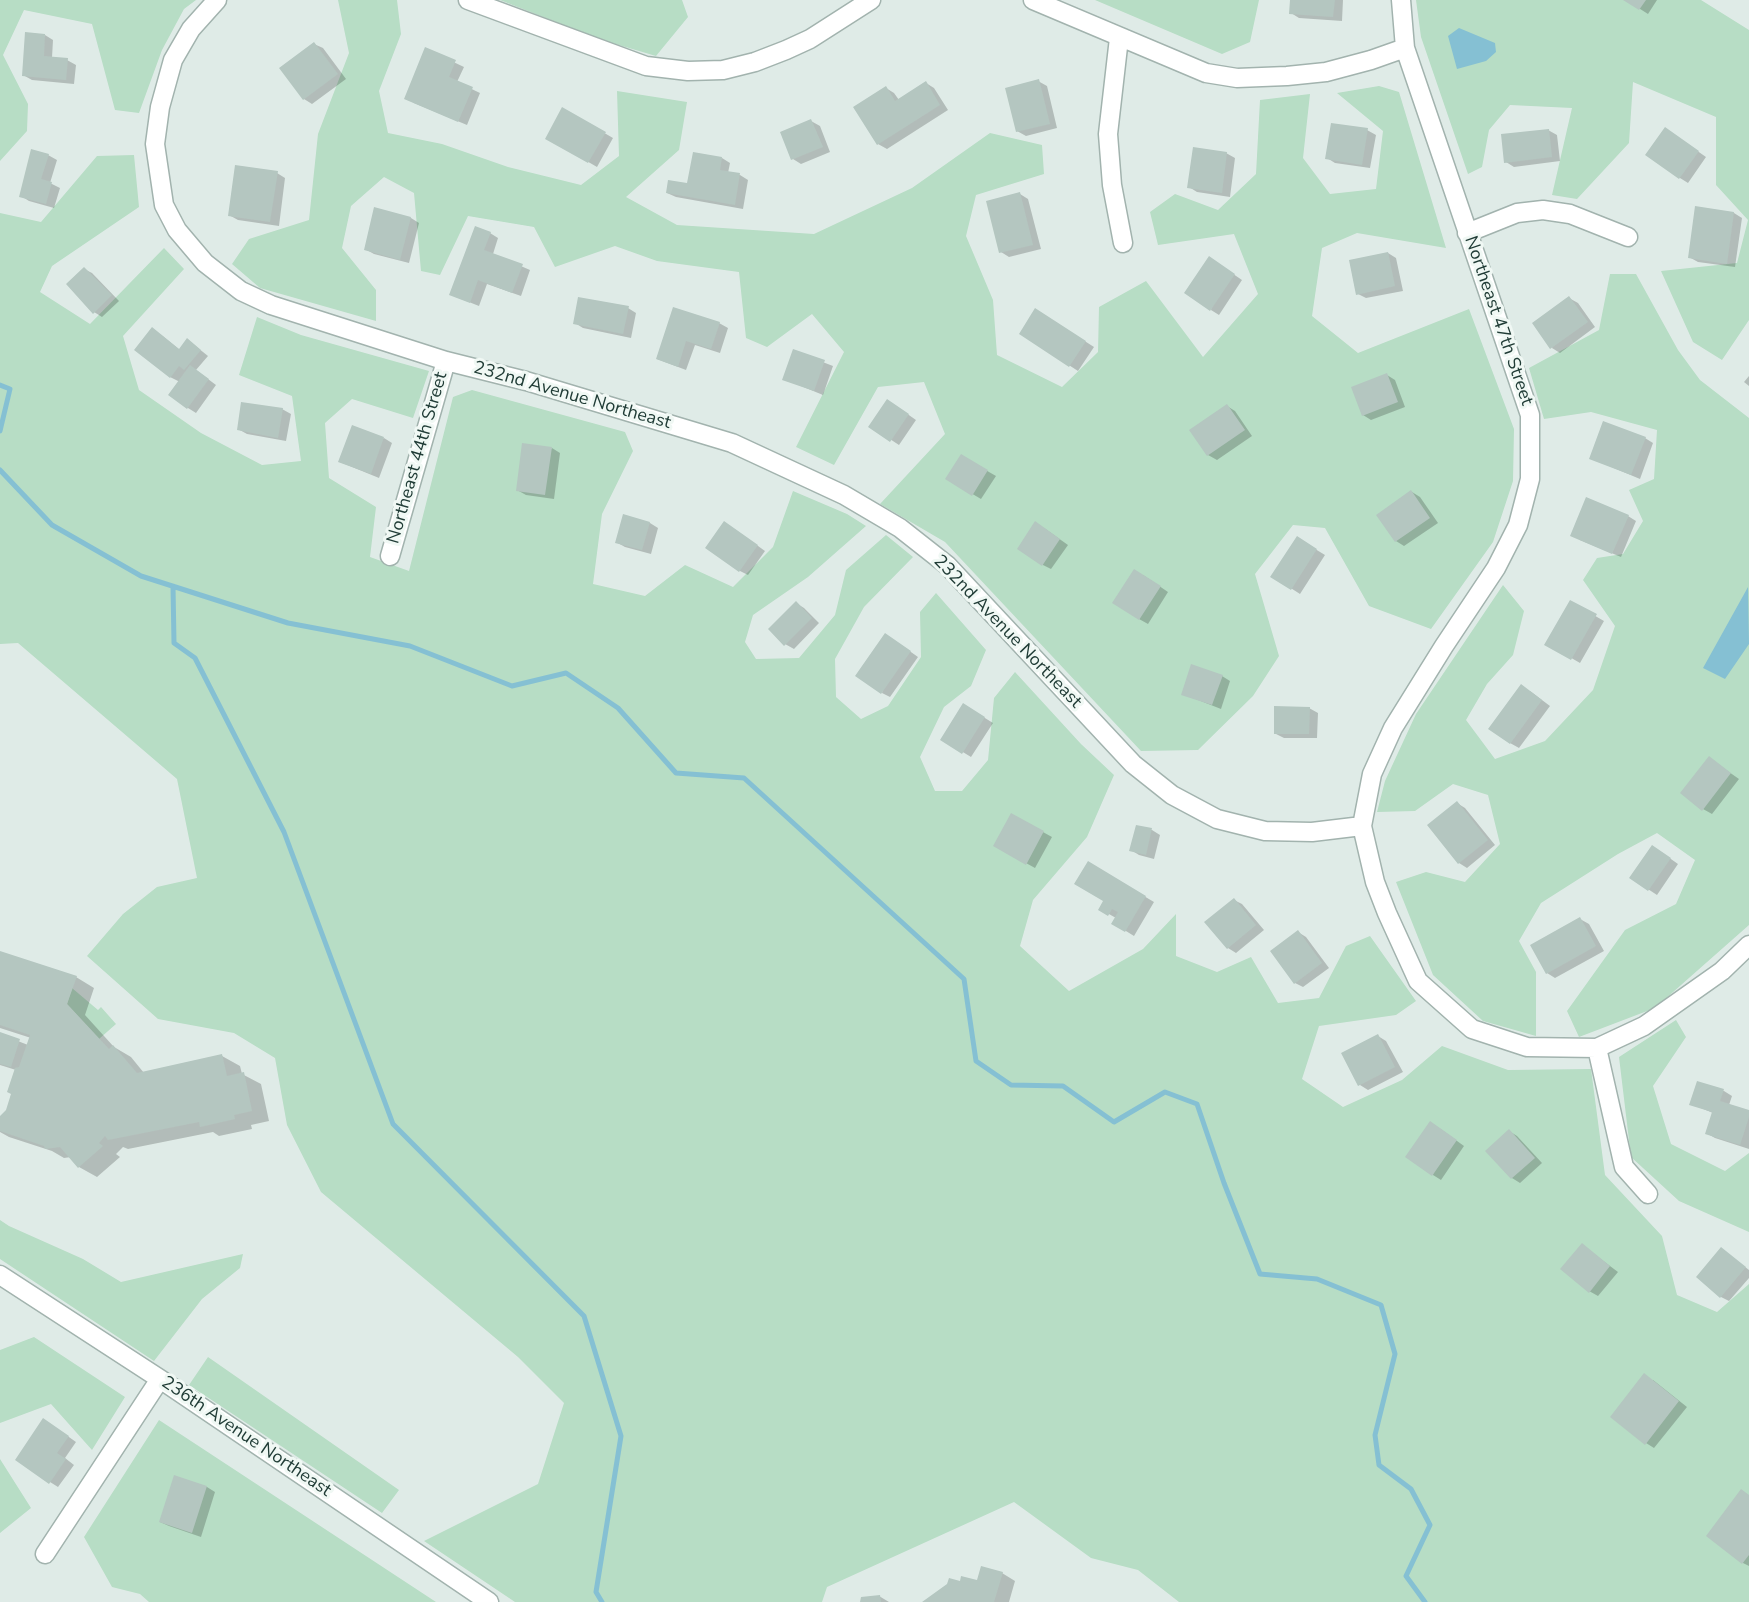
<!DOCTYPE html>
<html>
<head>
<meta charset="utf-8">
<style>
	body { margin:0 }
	canvas { display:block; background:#dfebe7 }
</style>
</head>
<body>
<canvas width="1749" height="1602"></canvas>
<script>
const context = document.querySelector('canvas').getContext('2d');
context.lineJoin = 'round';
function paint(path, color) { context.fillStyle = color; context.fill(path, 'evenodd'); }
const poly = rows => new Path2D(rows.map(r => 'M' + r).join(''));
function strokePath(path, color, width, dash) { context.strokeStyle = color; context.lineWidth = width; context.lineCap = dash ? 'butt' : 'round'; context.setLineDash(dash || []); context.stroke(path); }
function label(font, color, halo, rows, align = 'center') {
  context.font = font + ' "Nunito Sans",sans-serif'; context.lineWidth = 6; context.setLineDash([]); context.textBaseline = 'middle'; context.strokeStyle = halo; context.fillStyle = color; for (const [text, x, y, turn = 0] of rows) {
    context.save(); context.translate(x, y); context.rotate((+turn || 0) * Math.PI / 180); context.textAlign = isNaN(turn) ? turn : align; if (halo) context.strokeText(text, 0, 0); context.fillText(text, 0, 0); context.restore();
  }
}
paint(poly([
	[0,0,196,0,184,9,162,50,139,113,115,110,92,24,24,10,3,55,28,104,27,131,0,161],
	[338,0,397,0,401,34,379,91,388,133,442,144,508,167,581,185,619,156,617,91,687,102,679,150,626,197,677,225,814,234,912,188,990,133,1042,145,1044,174,976,195,966,236,993,300,997,355,1062,387,1098,352,1099,307,1146,281,1203,357,1258,294,1234,234,1158,245,1150,212,1175,194,1218,210,1256,174,1260,100,1310,94,1303,158,1330,194,1376,189,1383,131,1337,93,1379,86,1399,92,1446,248,1357,233,1322,248,1312,316,1358,353,1469,309,1514,429,1513,481,1493,542,1431,629,1369,606,1325,528,1293,525,1255,574,1279,656,1253,696,1198,750,1141,751,945,542,880,504,945,434,924,382,878,387,834,465,796,447,844,352,812,314,767,347,746,338,739,272,657,261,615,246,555,267,534,227,468,216,440,275,421,271,414,193,384,177,351,206,342,248,376,290,376,321,260,288,232,264,249,239,309,220,318,134,349,53],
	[500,0,682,0,688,17,656,56,602,40],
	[1095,0,1259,0,1250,42,1222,54],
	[1416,0,1701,0,1749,30,1749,320,1722,360,1693,342,1661,271,1737,263,1748,220,1716,185,1716,117,1633,82,1629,143,1577,199,1552,195,1572,108,1510,105,1489,130,1482,167,1468,174,1421,37],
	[134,155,139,207,52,266,40,292,90,324,164,248,184,269,123,336,139,390,201,433,262,465,301,461,292,396,239,375,257,317,301,335,429,371,413,418,352,399,325,423,329,478,376,507,370,557,409,571,453,397,472,390,625,432,633,451,602,514,593,584,645,596,685,565,733,587,773,547,793,491,847,514,866,526,808,577,753,615,745,642,756,659,799,658,835,615,846,570,886,535,913,557,864,607,835,659,836,697,861,719,888,706,921,657,920,612,936,593,986,650,971,686,944,707,920,757,935,791,962,791,988,760,994,698,1015,672,1081,744,1114,775,1087,837,1033,900,1020,946,1069,991,1143,949,1176,914,1176,956,1217,972,1251,957,1278,1003,1319,998,1346,946,1370,936,1416,1001,1396,1015,1319,1026,1302,1079,1343,1107,1402,1080,1442,1046,1508,1070,1591,1069,1605,1175,1662,1236,1677,1295,1717,1312,1749,1284,1749,1602,1179,1602,1138,1570,1091,1558,1014,1502,827,1587,822,1602,515,1602,424,1541,538,1484,564,1403,518,1357,321,1192,287,1125,275,1058,234,1033,158,1019,87,956,123,914,157,887,197,878,177,779,18,643,0,644,0,213,41,222,97,156],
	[1610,274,1636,274,1678,350,1700,380,1749,418,1749,925,1655,1008,1579,1037,1567,1011,1625,930,1676,904,1695,860,1657,833,1618,854,1541,903,1519,941,1536,972,1536,1036,1483,1021,1433,975,1396,882,1426,872,1465,882,1500,844,1488,795,1453,784,1415,811,1377,812,1385,781,1416,714,1503,585,1524,611,1513,655,1487,684,1466,720,1495,759,1545,741,1593,690,1615,626,1583,580,1597,558,1623,554,1643,521,1629,490,1654,479,1657,430,1591,412,1544,419,1529,368,1599,330],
	[72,988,98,1010,101,1007,116,1024,99,1039,67,1004],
	[1676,1020,1686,1037,1653,1086,1671,1144,1725,1171,1749,1153,1749,1232,1679,1201,1631,1157,1619,1057],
	[0,1220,9,1226,83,1259,121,1282,243,1254,240,1268,202,1299,154,1361,0,1259],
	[34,1337,125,1397,92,1450,51,1404,0,1423,0,1350],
	[208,1357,399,1490,382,1513,189,1385],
	[159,1420,436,1602,149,1602,140,1594,112,1587,84,1537],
	[0,1459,31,1508,0,1533]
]), '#b7ddc5');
paint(poly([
	[1459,28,1495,43,1496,52,1486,61,1457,69,1448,36],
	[1748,587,1749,644,1725,679,1703,668]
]), '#85c0d3');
paint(poly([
	[1292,0,1343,0,1342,21,1299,18,1291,13],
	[1626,0,1657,0,1648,14],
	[45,35,53,40,52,58,67,60,76,65,74,84,32,80,23,75],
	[314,44,323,48,346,79,312,104,304,99,281,68],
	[426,49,464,67,457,82,480,93,467,125,414,103],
	[1038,81,1047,86,1057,128,1026,136,1017,131],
	[926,83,934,88,948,110,887,149,878,144,886,88,894,93,899,100],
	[563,109,613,138,597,167,547,138],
	[811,121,820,126,830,152,801,164,793,159],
	[1367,130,1376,135,1370,168,1335,163,1327,158],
	[1548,130,1557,135,1560,161,1514,167,1506,162],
	[1673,134,1706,157,1688,183,1680,178],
	[1226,153,1235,158,1230,197,1197,192,1189,187],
	[48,155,57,160,50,183,60,188,54,208,29,201,21,196],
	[722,158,730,163,728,173,740,175,748,180,743,209,676,197,667,193,689,185],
	[277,173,285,178,279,226,238,220,229,215],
	[1020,194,1028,199,1041,249,1009,257,1001,252],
	[1697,208,1734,213,1742,218,1735,267,1698,262,1689,257],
	[375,209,411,218,419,223,409,263,374,254,365,249],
	[490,233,498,238,493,254,530,270,521,296,487,284,479,306,451,295],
	[1388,253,1396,258,1403,291,1366,298,1358,294],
	[1217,263,1242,280,1219,315,1211,310],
	[84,269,92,273,119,301,102,317,94,312],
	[1569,298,1578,303,1595,327,1560,353,1552,348],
	[628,308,636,313,631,338,583,328,575,323],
	[674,309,719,323,728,328,720,353,695,345,686,370,657,359],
	[1044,315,1094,347,1078,371,1021,334],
	[160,334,180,350,188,340,208,356,196,370,216,385,196,413,188,408,180,382,170,377],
	[794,351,833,366,823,395,784,379],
	[1387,375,1395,380,1405,407,1371,420,1363,415],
	[1749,376,1749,386,1744,382],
	[896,406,916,420,899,445,870,426],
	[1227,406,1235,411,1252,436,1217,460,1208,455,1191,431],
	[282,409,291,414,286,441,247,434,238,429],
	[384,438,392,443,379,478,340,462],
	[1645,438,1653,443,1640,479,1590,458],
	[552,448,560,453,554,499,526,495,517,490],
	[961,456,996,476,981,499,947,479],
	[1412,492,1420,497,1438,523,1404,546,1396,541],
	[624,516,650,523,658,528,651,554,625,547,616,542],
	[1628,516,1636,521,1621,557,1580,540],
	[733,528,765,551,748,575,740,571],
	[1044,528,1068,545,1051,569,1043,565],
	[1297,538,1325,555,1300,594,1272,576],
	[1143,575,1168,592,1148,624,1139,619],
	[1571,602,1604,621,1580,663,1547,644],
	[796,603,804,608,819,623,794,649,785,644],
	[894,640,918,657,890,697,882,693],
	[1222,676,1230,681,1221,709,1183,694],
	[1530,691,1550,706,1519,748,1510,743],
	[964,705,993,723,971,757,943,740],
	[1309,708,1318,713,1317,738,1284,738,1276,734],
	[1709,758,1739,779,1712,814,1703,809],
	[1457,803,1465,808,1495,845,1467,868,1459,863],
	[1012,815,1052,837,1035,868,995,846],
	[1137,826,1152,830,1160,835,1154,859,1139,855,1131,850],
	[1661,852,1678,864,1657,895,1631,878],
	[1088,863,1154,902,1134,936,1113,923,1116,918,1100,909,1105,901],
	[1234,900,1242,904,1264,930,1236,953,1228,948],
	[1580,919,1589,924,1604,951,1555,978,1547,973],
	[1298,932,1306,937,1329,968,1303,987,1295,983],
	[0,953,76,977,94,988,85,1015,114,1047,131,1057,144,1073,222,1056,240,1066,242,1074,261,1084,269,1121,251,1125,252,1129,219,1136,213,1132,128,1149,123,1147,116,1154,120,1157,97,1177,79,1167,71,1157,64,1158,52,1151,9,1137,0,1132,0,1118,8,1110,16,1070,0,1065,0,1034,28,1045,31,1038,0,1028],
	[1378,1036,1386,1041,1403,1072,1368,1090,1360,1085],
	[1698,1083,1724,1091,1732,1096,1729,1105,1749,1112,1749,1149,1715,1138,1706,1133,1713,1113,1691,1104],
	[1439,1128,1464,1146,1441,1180,1433,1175],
	[1509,1131,1517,1136,1542,1163,1520,1183,1512,1178,1487,1151],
	[1582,1245,1618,1272,1598,1296,1589,1291],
	[1722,1249,1749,1270,1749,1278,1729,1301,1721,1297],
	[1653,1380,1687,1407,1654,1448,1646,1443],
	[52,1425,76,1442,65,1458,74,1465,58,1487,50,1482],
	[175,1477,207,1487,215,1492,201,1537,169,1526,160,1522],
	[1749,1495,1749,1566,1743,1563],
	[1002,1573,1015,1581,1009,1602,925,1602,961,1583,978,1582],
	[879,1596,889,1602,862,1602]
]), '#0003');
strokePath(poly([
	[0,385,10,389,0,431],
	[0,470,52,525,141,576,288,623,410,646,512,686,566,673,618,708,676,773,744,778,964,979,976,1061,1011,1085,1063,1086,1114,1122,1165,1092,1197,1104,1224,1183,1260,1274,1317,1279,1381,1305,1395,1354,1375,1435,1379,1465,1411,1489,1430,1525,1406,1576,1425,1602],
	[173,586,174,643,195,658,284,832,393,1124,584,1316,621,1436,596,1592,602,1602]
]), '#85c0d3', 5);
paint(poly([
	[1290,0,1335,0,1333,17,1289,14],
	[1623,0,1646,0,1639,10],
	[25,32,45,34,44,56,68,58,66,80,22,76],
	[314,42,338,74,303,100,279,68],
	[425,47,456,60,449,77,473,87,458,122,404,99],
	[1039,79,1050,124,1016,132,1005,88],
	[926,81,940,105,877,145,853,107,886,86,895,101],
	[562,107,606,132,588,163,545,139],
	[811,119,823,147,791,160,780,132],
	[1331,123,1368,128,1362,165,1325,159],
	[1665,127,1699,151,1679,179,1645,155],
	[1549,129,1552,157,1504,163,1501,134],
	[1193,147,1227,152,1222,193,1187,188],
	[31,149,49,154,41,179,52,182,46,204,19,197],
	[693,152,722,157,720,170,740,173,735,205,666,193,668,180,687,183],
	[235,165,278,171,270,222,228,216],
	[1020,192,1033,245,999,253,986,201],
	[1695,206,1734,212,1727,264,1688,258],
	[374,207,411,217,400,260,364,250],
	[475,226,491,232,484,250,523,264,512,293,478,280,470,303,449,295],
	[1388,252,1395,286,1356,295,1349,260],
	[1209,256,1235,274,1210,311,1184,293],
	[84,267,112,295,93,314,66,284],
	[1569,296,1588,322,1550,349,1532,323],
	[578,297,629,306,623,334,573,324],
	[673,307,720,322,711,349,686,341,678,367,656,359],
	[1035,308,1086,341,1069,367,1019,334],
	[152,327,179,349,187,338,201,350,184,370,179,366,170,378,134,350],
	[793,349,825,360,814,391,782,380],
	[190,365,209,379,187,409,168,395],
	[1387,373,1398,402,1362,416,1351,387],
	[887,399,909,414,890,442,868,427],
	[241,402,283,408,278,438,237,430],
	[1227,404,1245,430,1207,456,1189,430],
	[1603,421,1646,437,1631,475,1589,459],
	[352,425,384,437,371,474,338,462],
	[522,443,552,447,545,495,516,491],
	[961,454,988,470,972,496,945,479],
	[1411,490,1430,518,1395,542,1376,515],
	[1586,497,1629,515,1612,554,1570,536],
	[623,514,650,522,642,550,615,543],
	[724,521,758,545,739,572,705,548],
	[1035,521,1060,539,1042,566,1017,549],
	[1297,536,1317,549,1291,590,1270,577],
	[1134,569,1161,586,1139,620,1112,603],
	[1570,600,1597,614,1571,660,1544,645],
	[796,601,812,618,784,646,768,629],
	[885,633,911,651,881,694,855,676],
	[1191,664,1223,675,1212,705,1181,695],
	[1521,684,1542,700,1510,744,1488,729],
	[963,703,985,717,962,754,940,740],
	[1274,706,1310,707,1309,734,1274,734],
	[1709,756,1731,773,1702,811,1680,793],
	[1457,801,1488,840,1458,864,1427,825],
	[1011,813,1044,831,1026,865,993,846],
	[1136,825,1152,828,1146,855,1129,851],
	[1652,845,1671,858,1648,891,1629,878],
	[1088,861,1146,896,1125,932,1111,924,1118,912,1112,909,1108,916,1098,910,1103,901,1074,884],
	[1234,898,1256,925,1227,949,1204,922],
	[1580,917,1596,946,1546,974,1530,945],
	[1298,930,1322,963,1294,984,1270,951],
	[0,951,77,976,67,1004,109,1049,113,1045,137,1073,222,1054,227,1076,244,1072,252,1111,234,1115,235,1119,200,1127,199,1122,108,1140,105,1136,99,1143,103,1146,78,1168,60,1147,45,1149,44,1146,0,1131,0,1116,6,1110,11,1094,7,1092,15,1068,19,1067,30,1035,0,1025],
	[0,1032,20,1039,11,1067,0,1064],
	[1378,1034,1395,1067,1358,1086,1341,1053],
	[1697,1081,1724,1089,1720,1101,1749,1110,1749,1117,1740,1145,1705,1134,1712,1112,1689,1105],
	[1430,1121,1457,1140,1432,1176,1405,1157],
	[1509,1129,1535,1158,1511,1179,1485,1151],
	[1582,1243,1610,1266,1589,1293,1560,1269],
	[1721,1247,1746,1267,1720,1298,1696,1277],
	[1644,1373,1679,1401,1645,1445,1610,1417],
	[43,1418,69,1436,57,1453,66,1459,49,1484,15,1460],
	[174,1475,207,1486,192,1533,159,1522],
	[1741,1489,1749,1495,1749,1555,1742,1564,1706,1536],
	[981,1566,1003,1572,994,1602,922,1602,947,1584,949,1578,960,1581,961,1576,977,1580],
	[880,1595,881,1602,860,1602,861,1597]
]), '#b4c6c0');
const minor = poly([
	[217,0,191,29,173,60,160,107,155,144,164,205,177,230,205,263,241,291,271,305,446,361,526,381,732,443,844,495,900,528,947,565,1133,764,1172,795,1217,819,1265,831,1312,832,1362,826],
	[468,0,646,66,688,71,723,70,755,62,786,50,810,39,871,0],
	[1033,0,1206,73,1237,78,1287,76,1326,72,1371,60,1405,48],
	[1401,0,1405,48,1530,415,1530,479,1518,525,1496,568,1444,646,1393,728,1372,774,1362,826,1375,882,1387,913,1418,981,1472,1029,1527,1047,1597,1048,1644,1026,1722,971,1749,945],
	[1119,38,1108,134,1112,185,1123,243],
	[1467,233,1517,213,1543,210,1570,214,1628,237],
	[390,556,446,361],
	[1597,1048,1624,1167,1648,1194],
	[0,1275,160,1379,489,1602],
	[45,1554,160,1379]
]);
strokePath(minor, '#a2b3ae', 21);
strokePath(minor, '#fff', 18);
label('18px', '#203c36', '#f0f8f4', [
	["Northeast 47th Street",1498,321,71],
	["232nd Avenue Northeast",572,396,16],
	["Northeast 44th Street",418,458,-74],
	["232nd Avenue Northeast",1007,632,46],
	["236th Avenue Northeast",246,1437,34]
]);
</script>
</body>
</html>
